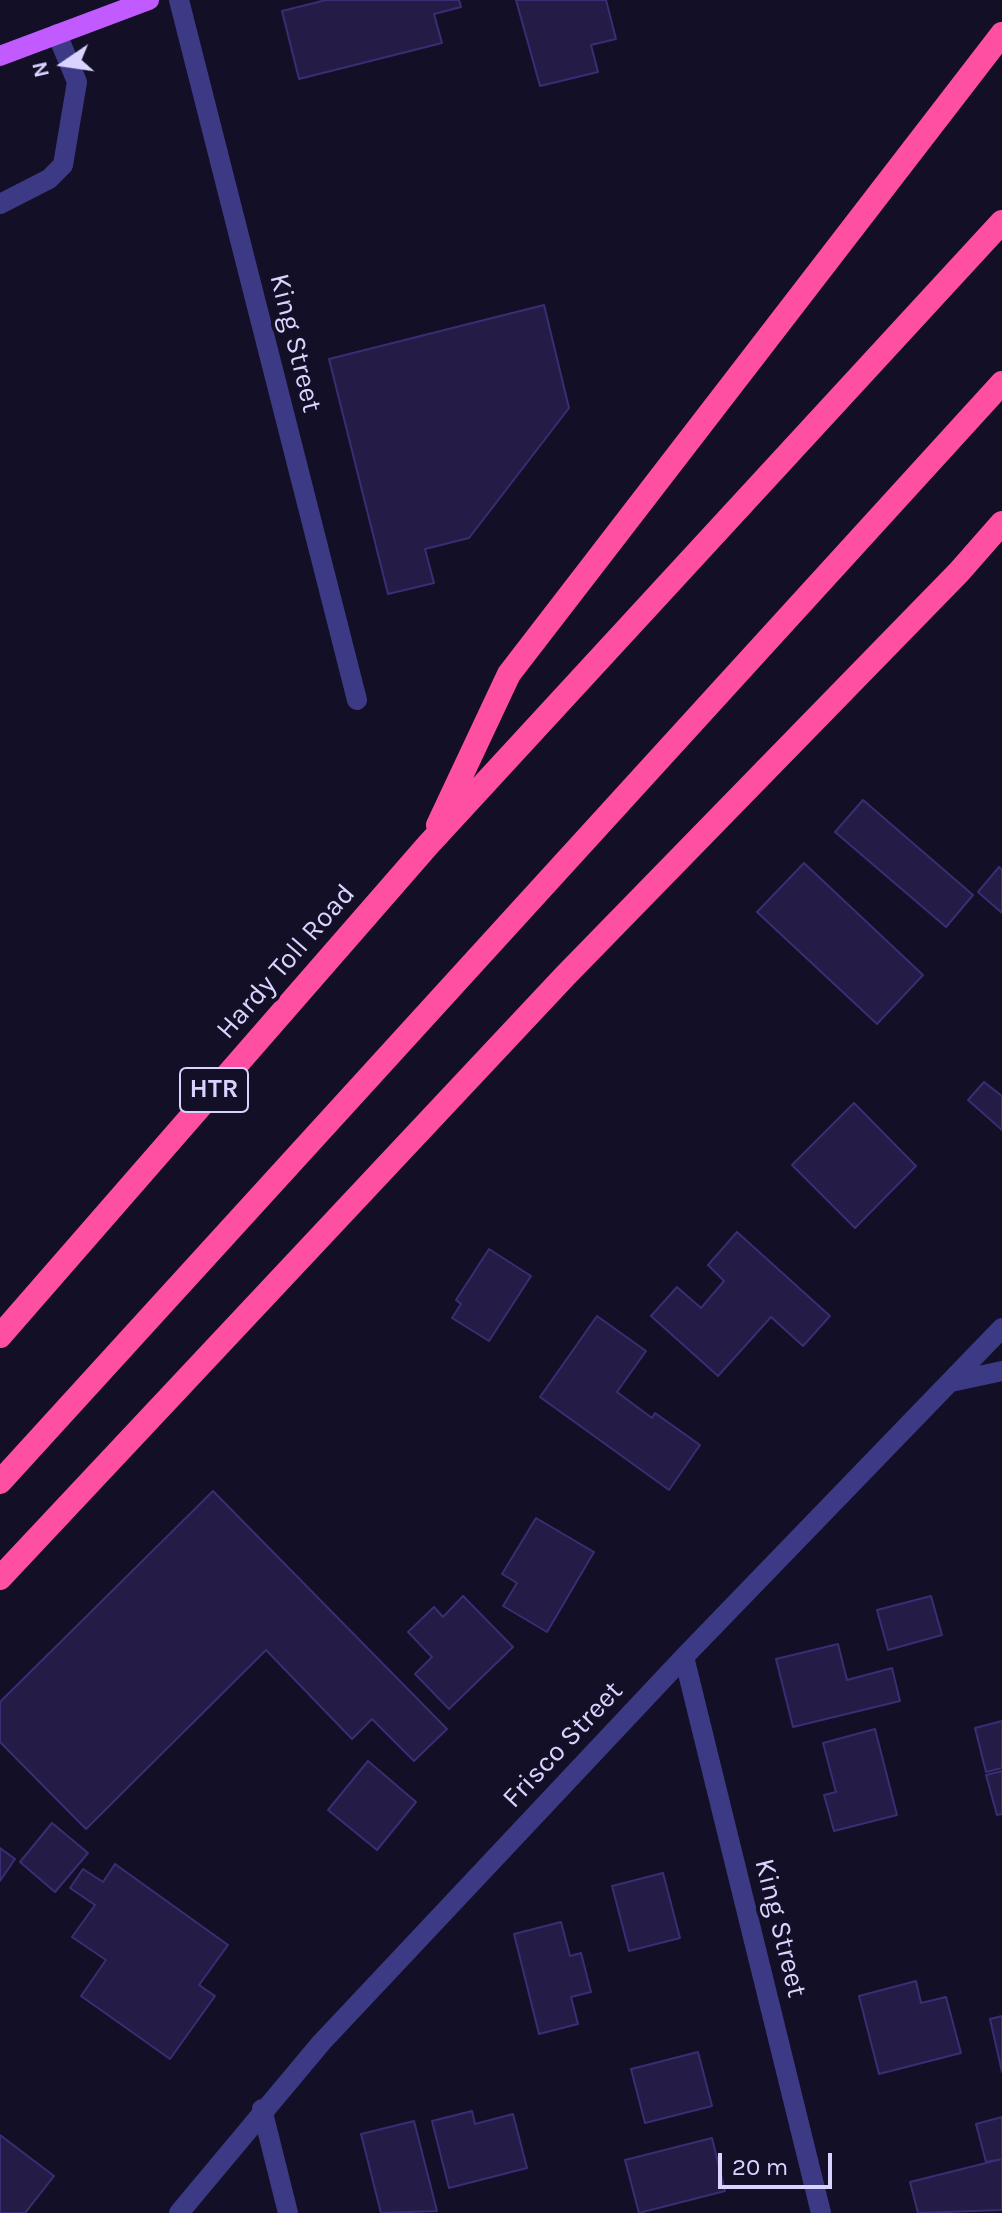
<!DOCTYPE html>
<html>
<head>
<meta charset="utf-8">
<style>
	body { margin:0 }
	#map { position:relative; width:1002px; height:2213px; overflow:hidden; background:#130f26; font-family:Karla,sans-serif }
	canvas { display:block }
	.north { position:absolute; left:24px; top:24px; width:80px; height:80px; -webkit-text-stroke:6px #130f26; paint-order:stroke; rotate:257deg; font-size:22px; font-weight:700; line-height:32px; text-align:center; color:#d9d4ff }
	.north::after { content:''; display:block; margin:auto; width:28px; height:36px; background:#d9d4ff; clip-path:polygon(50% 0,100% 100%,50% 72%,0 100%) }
	.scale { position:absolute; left:718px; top:2153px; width:114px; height:36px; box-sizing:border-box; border:4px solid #d9d4ff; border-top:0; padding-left:10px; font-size:24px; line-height:28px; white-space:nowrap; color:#d9d4ff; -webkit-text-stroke:6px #130f26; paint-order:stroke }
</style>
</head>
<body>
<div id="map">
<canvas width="1002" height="2213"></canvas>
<div class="north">N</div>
<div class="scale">20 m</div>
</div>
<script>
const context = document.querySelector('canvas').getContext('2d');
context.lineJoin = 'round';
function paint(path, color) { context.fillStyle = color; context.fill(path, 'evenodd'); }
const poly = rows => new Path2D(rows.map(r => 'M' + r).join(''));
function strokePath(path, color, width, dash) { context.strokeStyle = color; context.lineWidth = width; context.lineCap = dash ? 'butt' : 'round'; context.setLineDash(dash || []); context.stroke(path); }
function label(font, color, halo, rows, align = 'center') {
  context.font = font + ' Karla,sans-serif'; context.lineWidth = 8; context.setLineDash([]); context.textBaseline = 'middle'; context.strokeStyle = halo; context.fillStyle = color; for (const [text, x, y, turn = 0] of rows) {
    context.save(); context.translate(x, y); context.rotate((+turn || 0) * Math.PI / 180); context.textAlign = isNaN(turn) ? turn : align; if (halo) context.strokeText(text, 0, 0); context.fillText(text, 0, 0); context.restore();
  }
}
const building = poly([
	[326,0,459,0,461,7,434,14,442,43,299,79,282,11,326,0],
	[516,0,606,0,616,39,591,45,598,72,540,86,516,0],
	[544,305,569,408,469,538,425,549,434,583,388,594,329,359,544,305],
	[863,800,973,895,946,927,835,832,863,800],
	[804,863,923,975,877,1024,757,912,804,863],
	[999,867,1002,870,1002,913,978,892,999,867],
	[984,1082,1002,1096,1002,1130,968,1100,984,1082],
	[854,1103,916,1166,855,1228,792,1165,854,1103],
	[737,1232,830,1316,803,1346,771,1317,718,1376,651,1316,677,1287,701,1308,724,1281,708,1265,737,1232],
	[489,1249,531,1276,489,1341,452,1318,461,1304,456,1300,489,1249],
	[597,1316,646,1351,617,1392,652,1418,655,1413,700,1445,669,1490,540,1397,597,1316],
	[213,1491,447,1729,414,1761,372,1719,352,1739,266,1650,86,1829,0,1742,0,1702,213,1491],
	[536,1518,594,1552,547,1632,503,1606,517,1583,502,1574,536,1518],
	[463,1596,513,1647,449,1709,415,1674,432,1657,408,1632,434,1607,443,1617,463,1596],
	[931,1596,942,1635,888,1650,877,1610,931,1596],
	[838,1644,847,1680,892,1668,900,1701,793,1727,776,1659,838,1644],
	[1002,1721,1002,1768,986,1772,975,1728,1002,1721],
	[875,1729,897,1815,834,1831,824,1795,836,1792,823,1743,875,1729],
	[368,1761,416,1802,377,1850,328,1810,368,1761],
	[1002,1771,1002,1814,997,1815,986,1775,1002,1771],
	[52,1823,88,1853,55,1892,20,1862,52,1823],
	[0,1848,15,1859,0,1881,0,1848],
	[115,1864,228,1945,199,1985,215,1996,170,2059,81,1996,106,1960,72,1937,95,1905,70,1888,83,1869,103,1882,115,1864],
	[663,1873,680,1938,629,1951,612,1886,663,1873],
	[561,1922,570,1956,581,1953,591,1992,571,1997,578,2024,539,2034,514,1934,561,1922],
	[916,1981,921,2003,946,1997,961,2053,879,2074,859,1996,916,1981],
	[1002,2016,1002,2072,990,2019,1002,2016],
	[698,2052,712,2106,645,2123,631,2069,698,2052],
	[472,2111,475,2124,513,2114,527,2168,449,2188,432,2121,472,2111],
	[1002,2117,1002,2159,986,2162,976,2124,1002,2117],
	[414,2121,437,2211,381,2213,361,2134,414,2121],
	[0,2135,54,2176,25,2213,0,2213,0,2135],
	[712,2138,725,2191,639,2213,625,2160,712,2138],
	[1002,2159,1002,2210,918,2213,910,2182,1002,2159]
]);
paint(building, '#241b47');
strokePath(building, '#3b2d73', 2);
strokePath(poly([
	[179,0,357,700],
	[0,204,49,179,63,165,77,82,57,34],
	[951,1382,1002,1371],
	[684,1657,821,2213],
	[262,2109,288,2213],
	[179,2213,321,2043,684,1657,1002,1328]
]), '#3d3a85', 20);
strokePath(poly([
	[0,56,149,0]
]), '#c25bff', 20);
strokePath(poly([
	[438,825,509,674,1002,34],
	[0,1336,428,845,1002,222],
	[0,1482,1002,383],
	[0,1578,565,976,959,572,1002,523]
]), '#ff4fa3', 24);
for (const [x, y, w] of [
	[214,1090,68]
]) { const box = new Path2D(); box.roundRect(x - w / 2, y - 22, w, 44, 6); context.fillStyle = '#130f26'; context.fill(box); strokePath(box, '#d9d4ff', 2); }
label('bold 26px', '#d9d4ff', null, [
	["HTR",214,1090]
]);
label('28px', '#d9d4ff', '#130f26', [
	["King Street",295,343,76],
	["Hardy Toll Road",286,962,-49],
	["Frisco Street",563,1745,-47],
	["King Street",780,1928,76]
]);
</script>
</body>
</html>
